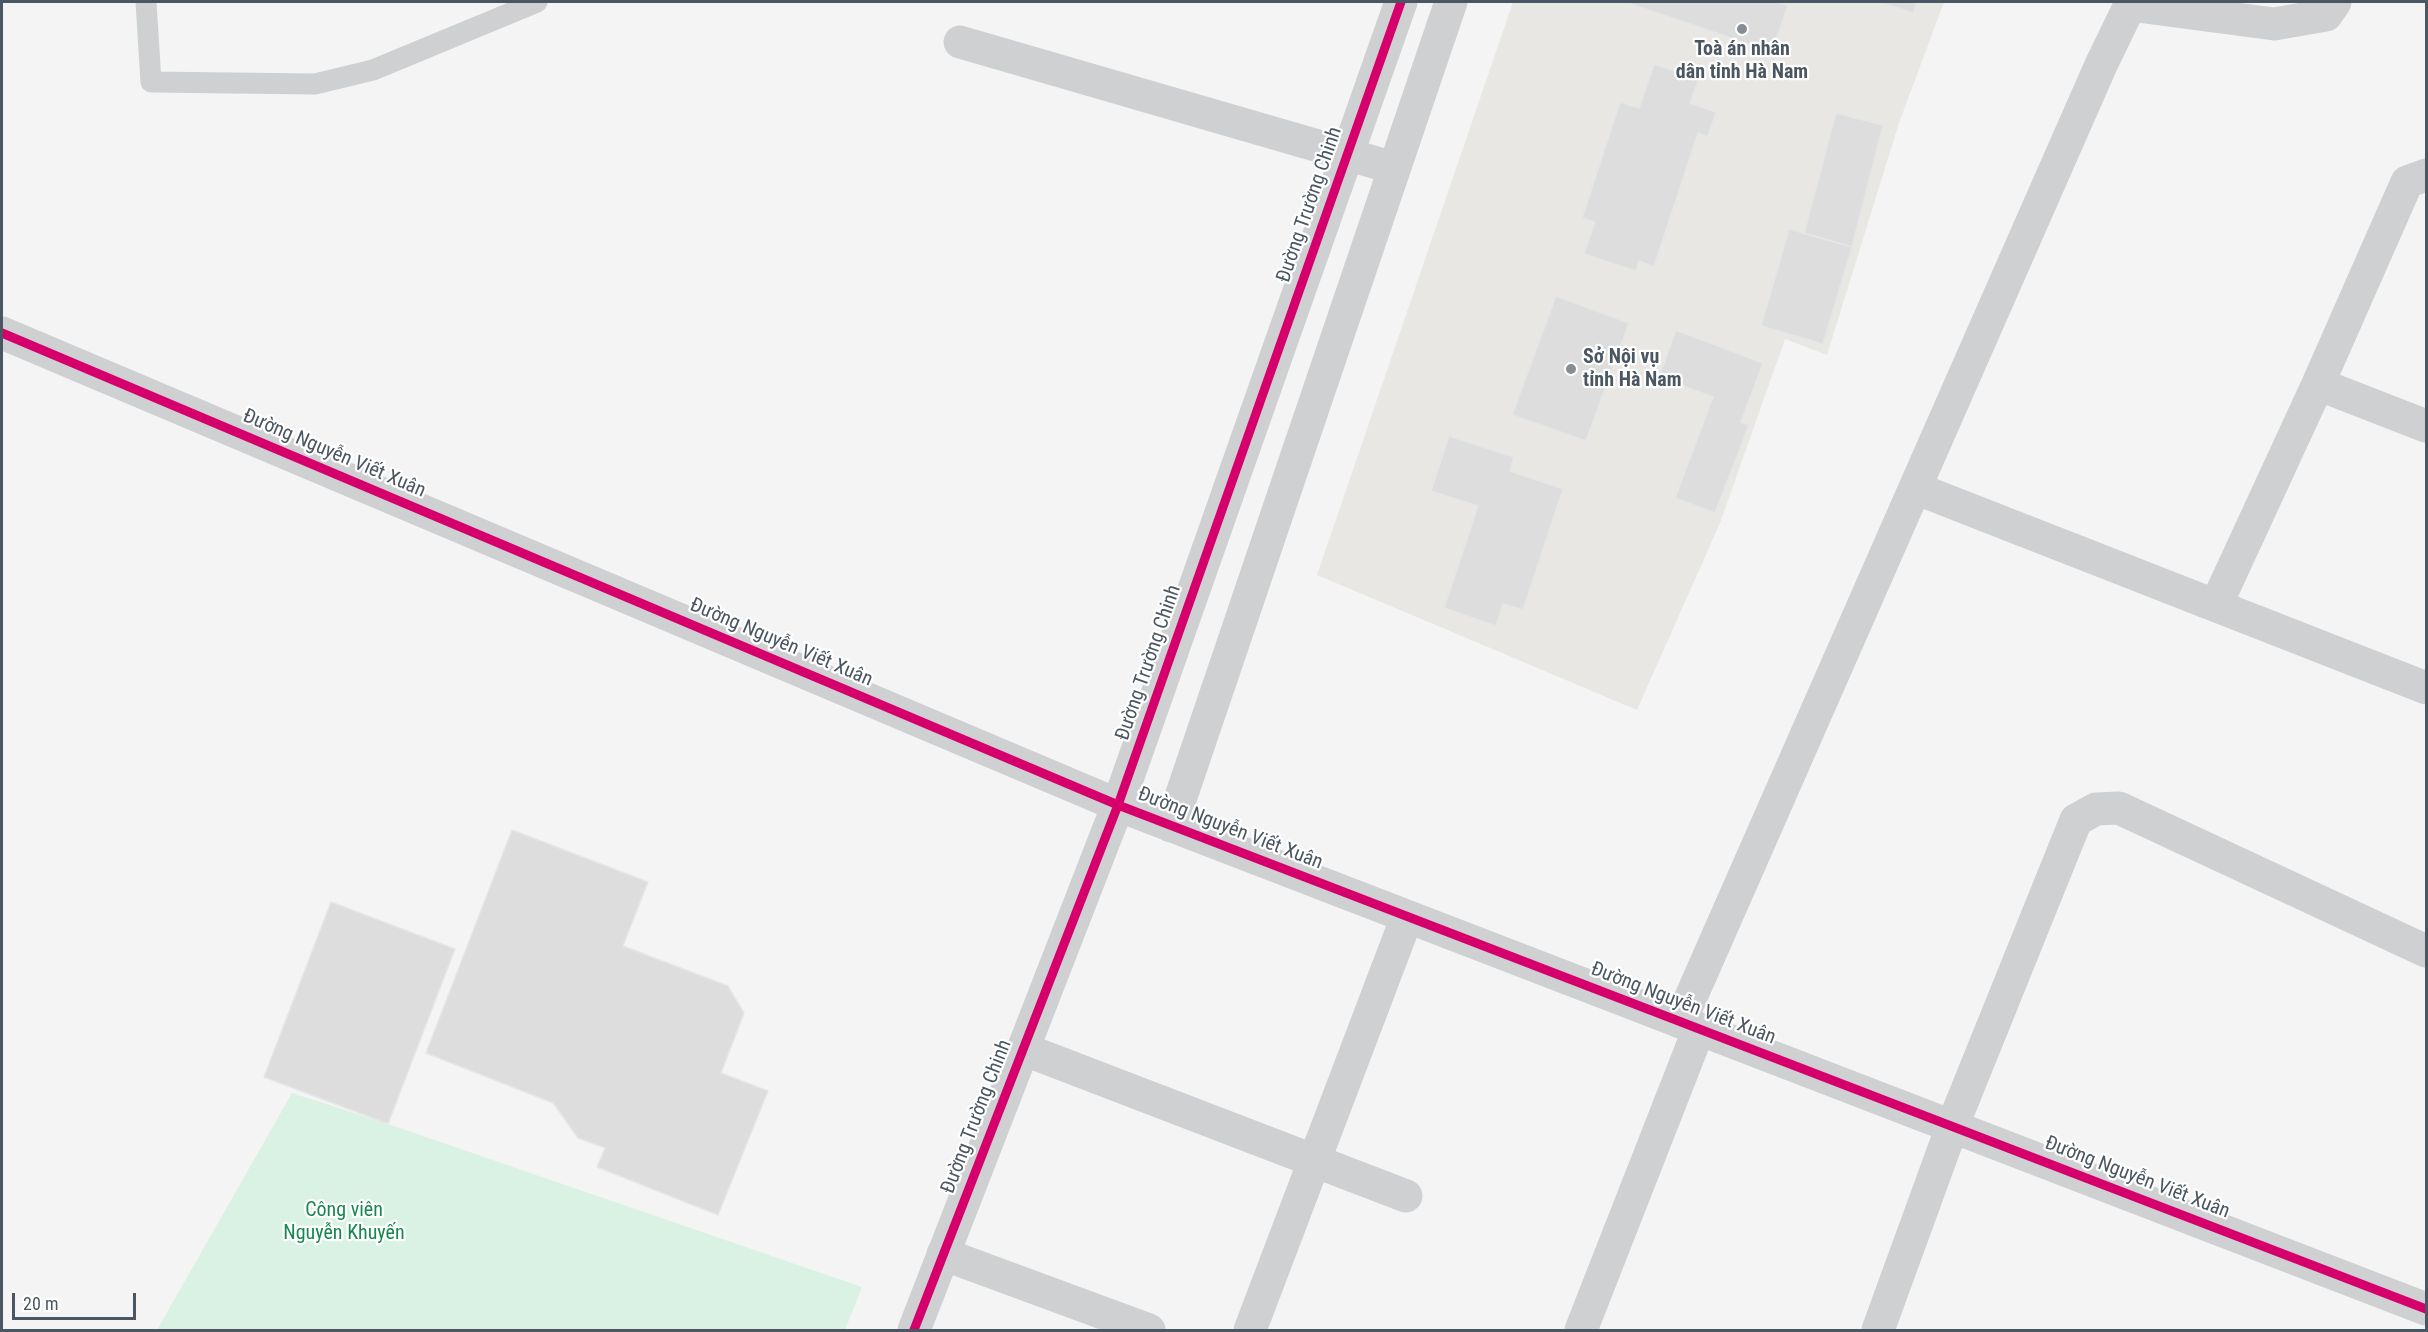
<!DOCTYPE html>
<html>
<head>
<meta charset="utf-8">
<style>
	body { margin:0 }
	#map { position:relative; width:2428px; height:1332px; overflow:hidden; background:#f4f4f4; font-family:"Roboto Condensed",sans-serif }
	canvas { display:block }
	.frame { position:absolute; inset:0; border:3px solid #4a5661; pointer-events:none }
	.scale { position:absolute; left:12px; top:1293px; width:124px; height:27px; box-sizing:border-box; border:3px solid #4a5661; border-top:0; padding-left:8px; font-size:18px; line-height:21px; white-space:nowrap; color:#4a5661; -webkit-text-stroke:4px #fff; paint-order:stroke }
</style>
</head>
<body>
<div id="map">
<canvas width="2428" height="1332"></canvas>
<div class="frame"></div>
<div class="scale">20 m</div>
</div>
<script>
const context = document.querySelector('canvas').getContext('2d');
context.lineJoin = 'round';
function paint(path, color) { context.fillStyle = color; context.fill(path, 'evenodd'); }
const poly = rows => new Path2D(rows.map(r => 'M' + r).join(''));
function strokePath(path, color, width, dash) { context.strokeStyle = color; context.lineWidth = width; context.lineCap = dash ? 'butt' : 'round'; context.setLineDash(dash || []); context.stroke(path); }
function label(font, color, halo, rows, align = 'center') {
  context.font = font + ' "Roboto Condensed",sans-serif'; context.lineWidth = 4.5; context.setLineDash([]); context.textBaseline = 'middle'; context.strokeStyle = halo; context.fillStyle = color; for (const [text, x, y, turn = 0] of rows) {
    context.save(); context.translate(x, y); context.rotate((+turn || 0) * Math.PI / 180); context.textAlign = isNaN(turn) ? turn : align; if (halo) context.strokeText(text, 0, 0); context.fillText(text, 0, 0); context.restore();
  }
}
paint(poly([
	[1513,2,1944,2,1899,123,1827,355,1785,339,1720,523,1637,710,1317,575]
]), '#e8e7e3');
paint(poly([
	[292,1093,388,1124,862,1287,845,1330,157,1330]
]), '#d9f2e3');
const building = poly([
	[1625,2,1777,2,1788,5,1772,52,1625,2],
	[1879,2,1917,2,1913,13,1879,2],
	[1654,64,1699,79,1690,103,1716,112,1708,137,1698,133,1654,267,1639,261,1636,271,1584,254,1595,222,1582,218,1620,102,1639,108,1654,64],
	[1836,113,1883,125,1852,247,1804,233,1836,113],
	[1789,229,1852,247,1823,344,1761,326,1789,229],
	[1556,296,1629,323,1586,441,1512,415,1556,296],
	[1676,330,1763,363,1741,422,1749,425,1715,513,1675,498,1713,397,1659,377,1676,330],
	[1449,436,1514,457,1510,471,1563,489,1523,610,1503,604,1496,626,1444,608,1478,506,1431,491,1449,436],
	[512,830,648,882,623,946,728,986,744,1013,721,1073,768,1091,718,1215,597,1167,605,1148,578,1138,553,1103,426,1053,512,830],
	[331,902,455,949,388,1124,264,1077,331,902]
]);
paint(building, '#ddddde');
strokePath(building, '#e5e6e7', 1.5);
strokePath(poly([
	[146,2,151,82,315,84,373,70,537,2]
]), '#ced0d2', 21);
strokePath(poly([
	[960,42,1394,168],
	[2318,384,2426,426],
	[1915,488,2426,688],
	[2216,605,2318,384,2407,182,2426,175],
	[1680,1022,2101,65,2130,5,2274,24,2326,15,2335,2],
	[1023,1049,1406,1196],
	[943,1254,1149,1330],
	[1250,1330,1407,917],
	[1581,1330,1699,1029],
	[1878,1330,1952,1127,2076,820,2096,809,2119,808,2426,951]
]), '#ced0d2', 33);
strokePath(poly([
	[2,333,1118,805,2426,1309],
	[1171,826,1451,2],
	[914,1330,1118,805,1401,2]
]), '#ced0d2', 33);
strokePath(poly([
	[2,333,1118,805,2426,1309],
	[914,1330,1118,805,1401,2]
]), '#d6006c', 9);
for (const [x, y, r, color] of [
	[1742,29,6,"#868d94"],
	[1571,369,6,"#868d94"]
]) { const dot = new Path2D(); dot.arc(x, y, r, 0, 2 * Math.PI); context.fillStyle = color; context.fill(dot); strokePath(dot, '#fff', 2); }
label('bold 20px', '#4a5661', '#fff', [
	["Toà án nhân",1742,50],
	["dân tỉnh Hà Nam",1742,73],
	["Sở Nội vụ",1583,358,"left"],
	["tỉnh Hà Nam",1583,381,"left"]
]);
label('20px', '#4a5661', '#fff', [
	["Đường Trường Chinh",1310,205,-71],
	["Đường Nguyễn Viết Xuân",334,454,23],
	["Đường Nguyễn Viết Xuân",781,643,23],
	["Đường Trường Chinh",1149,663,-71],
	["Đường Nguyễn Viết Xuân",1230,829,21],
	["Đường Nguyễn Viết Xuân",1683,1004,21],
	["Đường Trường Chinh",977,1117,-69],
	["Đường Nguyễn Viết Xuân",2137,1178,21]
]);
label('20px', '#17864f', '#fff', [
	["Công viên",344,1211],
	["Nguyễn Khuyến",344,1234]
]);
</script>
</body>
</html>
